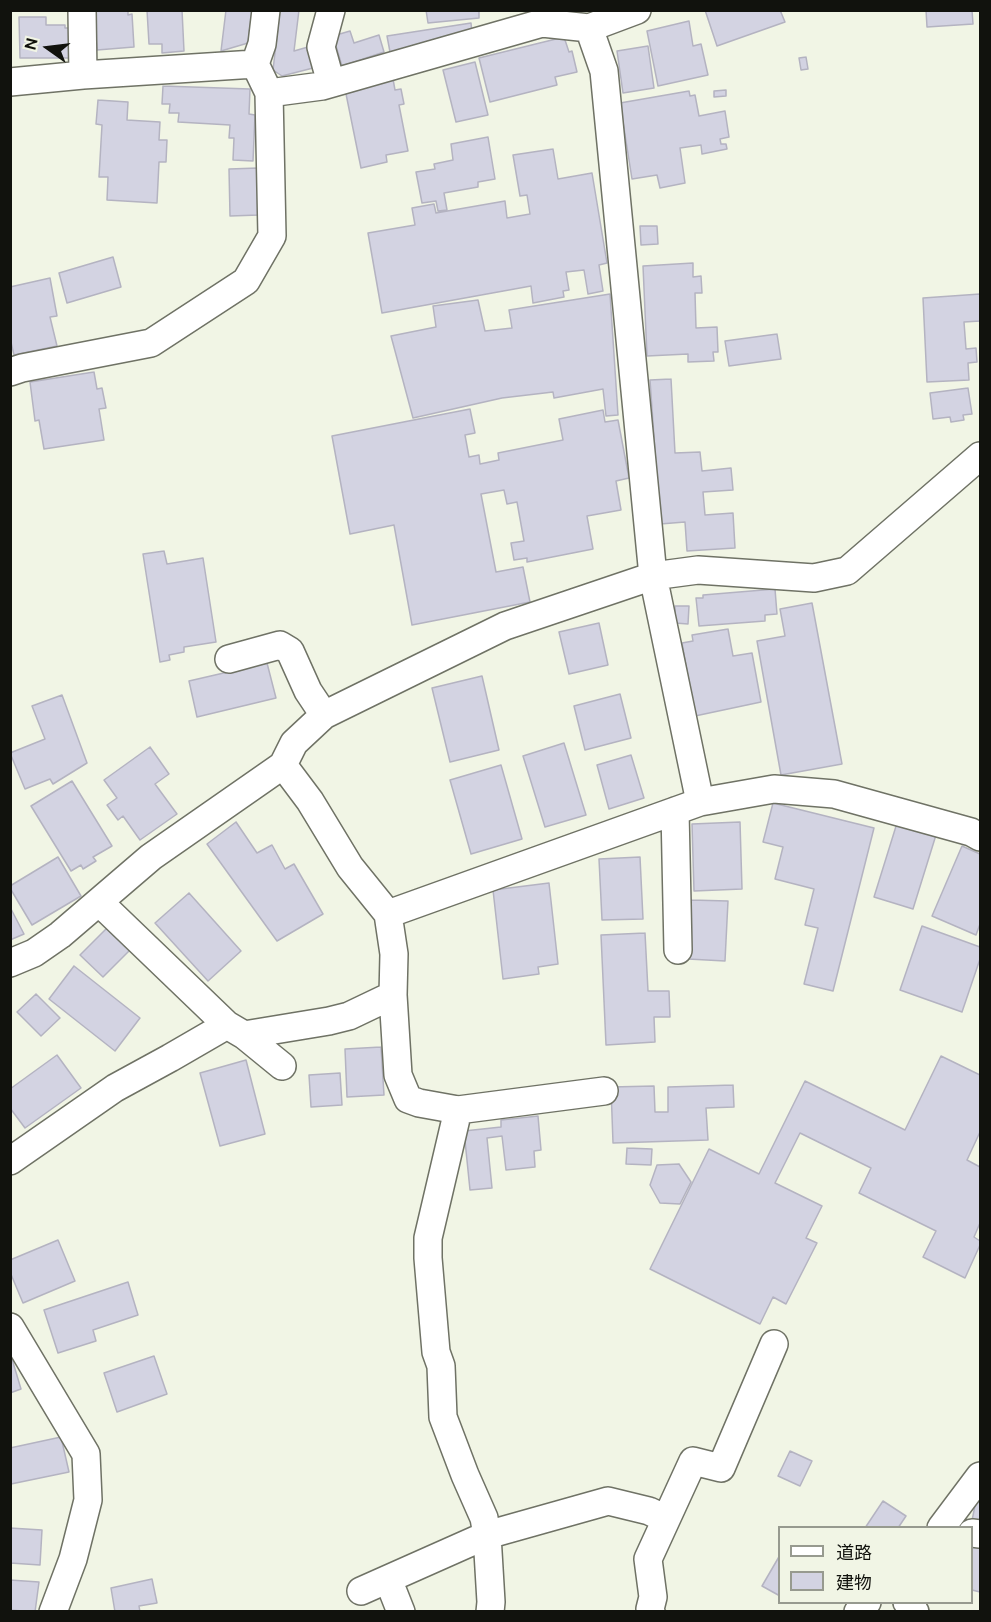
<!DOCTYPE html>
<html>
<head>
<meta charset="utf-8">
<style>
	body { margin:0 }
	#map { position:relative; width:991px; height:1622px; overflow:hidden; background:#f1f5e5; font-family:Ubuntu,"Noto Sans JP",sans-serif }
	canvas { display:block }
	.frame { position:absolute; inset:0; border:12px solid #11120d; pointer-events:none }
	.legend { position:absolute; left:778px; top:1526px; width:195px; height:78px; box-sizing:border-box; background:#f1f5e5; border:2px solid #979a8f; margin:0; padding:8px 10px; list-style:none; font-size:18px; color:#11120d }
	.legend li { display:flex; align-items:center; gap:12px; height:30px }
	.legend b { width:30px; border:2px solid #979a8f }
	.north { position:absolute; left:18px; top:18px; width:60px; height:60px; -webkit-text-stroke:4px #f1f5e5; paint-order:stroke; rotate:284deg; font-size:16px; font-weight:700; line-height:24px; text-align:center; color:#11120d }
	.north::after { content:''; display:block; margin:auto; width:21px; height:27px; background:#11120d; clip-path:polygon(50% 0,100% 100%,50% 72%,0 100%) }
</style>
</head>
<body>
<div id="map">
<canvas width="991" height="1622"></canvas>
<div class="frame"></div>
<ul class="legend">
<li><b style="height:8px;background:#fff"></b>道路</li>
<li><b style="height:16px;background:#d3d3e2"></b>建物</li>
</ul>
<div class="north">N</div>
</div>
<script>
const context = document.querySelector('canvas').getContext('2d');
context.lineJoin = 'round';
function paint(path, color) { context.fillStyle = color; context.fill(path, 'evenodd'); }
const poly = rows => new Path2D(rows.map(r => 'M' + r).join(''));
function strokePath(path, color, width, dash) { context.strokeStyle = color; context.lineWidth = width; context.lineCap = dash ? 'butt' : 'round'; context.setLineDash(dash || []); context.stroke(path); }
const building = poly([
	[94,10,128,10,128,15,132,14,134,47,97,50,94,10],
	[147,10,182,10,184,51,162,53,162,44,149,44,147,10],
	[226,10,252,10,248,43,221,51,226,10],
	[280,10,299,10,294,51,308,47,313,68,282,76,273,70,280,10],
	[426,10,479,10,479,18,428,23,426,10],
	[705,10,780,10,785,22,717,46,705,10],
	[926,10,972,10,973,24,927,27,926,10],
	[19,17,46,17,46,25,65,25,65,28,73,28,73,58,20,58,19,17],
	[689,21,693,46,701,44,708,75,658,86,647,31,689,21],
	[471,23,472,33,390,52,387,36,471,23],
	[350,31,354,43,379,35,384,52,342,66,333,36,350,31],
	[564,37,569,52,572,51,577,72,555,77,557,85,490,102,479,58,564,37],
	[648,46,654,88,623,93,617,51,648,46],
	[806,57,808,69,801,70,799,58,806,57],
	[475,62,488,115,456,122,443,70,475,62],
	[393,79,395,90,401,89,404,104,399,105,408,151,386,155,387,162,361,168,345,89,393,79],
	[163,86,250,89,249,114,255,115,253,161,233,160,234,138,229,138,230,125,178,122,179,113,169,113,170,104,162,104,163,86],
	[726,90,726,96,714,97,714,91,726,90],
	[689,91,690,96,695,95,699,116,725,111,729,137,720,139,721,144,726,144,727,149,702,154,701,145,680,148,685,183,660,188,657,175,632,179,620,103,689,91],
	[98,100,128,102,127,120,160,122,159,140,167,140,166,162,159,162,157,203,107,200,108,177,99,177,102,125,96,124,98,100],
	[488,137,495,179,478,182,478,187,444,193,447,210,438,211,436,201,422,203,416,172,435,169,434,164,453,160,451,144,488,137],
	[553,149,558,179,592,173,607,263,599,265,603,291,588,294,584,270,566,272,569,290,563,291,564,297,533,303,531,286,382,313,368,233,415,225,412,208,434,204,436,213,505,201,507,218,530,214,527,195,520,196,513,155,553,149],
	[258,168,259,215,230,216,229,169,258,168],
	[640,226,657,226,658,244,641,245,640,226],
	[113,257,121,287,67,303,59,273,113,257],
	[693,263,693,277,701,276,702,293,695,293,696,328,717,327,718,352,713,352,714,361,688,362,688,354,647,356,643,266,693,263],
	[50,278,57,316,50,317,57,346,14,355,10,338,10,287,50,278],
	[610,294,618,415,606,416,603,389,554,398,553,392,502,398,413,418,391,336,436,327,433,306,478,300,485,331,512,328,509,310,610,294],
	[980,294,980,321,964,322,966,349,976,348,977,362,968,363,969,380,927,382,923,298,980,294],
	[777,334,781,359,729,366,725,341,777,334],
	[94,372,97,389,102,388,106,408,99,409,104,440,44,449,39,420,35,421,30,382,94,372],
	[671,379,675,453,700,452,702,471,731,468,733,490,703,492,705,515,733,513,735,548,687,551,685,522,660,524,650,380,671,379],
	[968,388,972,414,963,415,964,420,951,422,950,417,933,419,930,393,968,388],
	[470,409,475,433,465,435,469,457,479,455,480,464,499,460,498,453,563,440,559,419,603,410,605,422,618,420,629,478,616,481,621,510,587,516,593,549,527,562,527,558,514,560,511,543,524,541,517,502,507,504,504,490,481,494,496,572,523,567,530,602,412,625,394,525,350,534,332,436,470,409],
	[164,551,167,564,203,558,216,642,184,647,184,652,169,655,170,660,160,662,143,554,164,551],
	[775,589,777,614,765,615,765,621,699,626,696,598,703,598,703,595,775,589],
	[812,603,842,764,781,775,757,641,785,636,780,609,812,603],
	[675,606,689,606,688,624,675,623,675,606],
	[599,623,608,665,569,674,559,632,599,623],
	[728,629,733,656,752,653,761,702,695,716,682,643,693,641,692,635,728,629],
	[267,663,276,698,197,717,189,681,267,663],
	[482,676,499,750,450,762,432,688,482,676],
	[620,694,631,738,585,750,574,706,620,694],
	[62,695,87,763,53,784,50,779,25,789,10,753,45,739,32,706,62,695],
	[564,743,586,815,545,827,523,756,564,743],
	[150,747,169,774,155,784,177,814,140,840,123,816,118,820,107,805,117,798,104,780,150,747],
	[631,755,644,798,609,809,597,765,631,755],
	[501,765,522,839,471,854,450,780,501,765],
	[72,781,112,846,93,857,96,861,83,869,81,865,71,871,31,806,72,781],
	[773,803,874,828,833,991,804,984,818,928,805,925,814,889,775,879,783,847,763,842,773,803],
	[236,822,257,853,272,845,285,869,294,864,323,914,277,941,207,844,236,822],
	[740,822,742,889,694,891,692,824,740,822],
	[897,823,936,835,913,909,874,897,897,823],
	[962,846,980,854,980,924,976,935,932,916,962,846],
	[58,857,81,896,32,925,10,888,10,886,58,857],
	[640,857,643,919,602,920,599,859,640,857],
	[549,883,558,964,538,967,539,974,503,979,493,890,549,883],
	[189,893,241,951,208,981,155,923,189,893],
	[691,900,728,901,725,961,688,959,691,900],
	[10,907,24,934,10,940,10,907],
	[110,925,133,947,103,977,80,955,110,925],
	[922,926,980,947,980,959,962,1012,900,990,922,926],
	[645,933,648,991,669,991,670,1017,654,1017,655,1042,606,1045,601,935,645,933],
	[74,966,140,1018,115,1051,49,999,74,966],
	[36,994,60,1018,41,1036,17,1012,36,994],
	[381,1047,384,1095,347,1097,345,1049,381,1047],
	[57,1055,81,1088,25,1128,10,1108,10,1089,57,1055],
	[941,1056,980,1075,980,1132,967,1160,980,1167,980,1223,974,1237,980,1241,980,1245,965,1278,923,1257,936,1231,859,1193,871,1168,800,1133,775,1183,822,1206,806,1238,817,1243,786,1304,773,1297,760,1324,650,1269,709,1149,759,1174,805,1081,905,1130,941,1056],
	[246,1060,265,1134,220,1146,200,1073,246,1060],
	[340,1073,342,1105,311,1107,309,1075,340,1073],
	[733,1085,734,1107,706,1108,708,1140,613,1143,611,1087,654,1086,655,1112,668,1112,668,1087,733,1085],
	[538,1116,541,1150,534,1151,535,1167,506,1170,502,1136,487,1138,492,1188,470,1190,464,1131,501,1127,501,1120,538,1116],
	[627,1148,652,1149,651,1165,626,1164,627,1148],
	[679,1164,691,1182,680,1204,660,1203,650,1185,657,1165,679,1164],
	[58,1240,75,1281,23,1303,10,1272,10,1260,58,1240],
	[128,1282,138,1315,93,1330,96,1341,58,1353,44,1310,128,1282],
	[154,1356,167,1394,117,1412,104,1373,154,1356],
	[12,1359,21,1389,10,1393,10,1360,12,1359],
	[61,1437,69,1472,11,1484,10,1448,61,1437],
	[790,1451,812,1461,800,1486,778,1476,790,1451],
	[980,1494,980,1527,971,1526,976,1500,980,1494],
	[883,1501,906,1516,898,1528,865,1528,883,1501],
	[10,1528,42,1530,40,1565,10,1563,10,1528],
	[972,1538,980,1540,980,1592,972,1590,972,1538],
	[780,1555,780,1596,762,1586,780,1555],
	[152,1579,157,1603,139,1606,140,1612,115,1612,111,1588,152,1579],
	[10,1580,39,1582,35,1612,10,1610,10,1580]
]);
paint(building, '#d3d3e2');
strokePath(building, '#b4b3c1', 1.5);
const minor = poly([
	[82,10,83,75],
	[266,10,262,44,255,64,269,93,322,86,542,23,589,28,637,10],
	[331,10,321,47,331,83],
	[589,28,604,71,653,576,700,802,774,789,834,794,971,832,980,837],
	[10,82,83,75,255,64],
	[10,372,22,368,151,343,246,281,272,236,269,93],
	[229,659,280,645,290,651,308,691,324,715],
	[283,765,310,801,350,867,388,914,394,954,393,995,398,1075,408,1099,419,1103,458,1110,604,1091],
	[675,811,678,950],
	[99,902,227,1025,244,1035,282,1066],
	[388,914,700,802],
	[10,963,34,953,60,935,151,857,283,765,294,743,324,715,505,626,653,576,698,570,814,578,847,571,980,456],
	[244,1035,329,1021,349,1016,393,995],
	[458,1110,428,1238,428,1258,436,1352,441,1366,443,1417,465,1475,484,1518,487,1535,491,1602,490,1612],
	[10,1161,115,1088,170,1058,227,1025],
	[10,1327,86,1454,88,1500,73,1559,53,1612],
	[941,1528,980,1476],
	[972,1533,980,1534],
	[388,1579,401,1612],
	[361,1591,487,1535,608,1501,649,1511,666,1519],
	[907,1602,915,1612],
	[651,1612,650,1609,653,1597,648,1559,693,1461,721,1468,774,1344],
	[858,1612,867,1602]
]);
strokePath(minor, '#6f7265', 30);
strokePath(minor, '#fff', 27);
</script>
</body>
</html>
